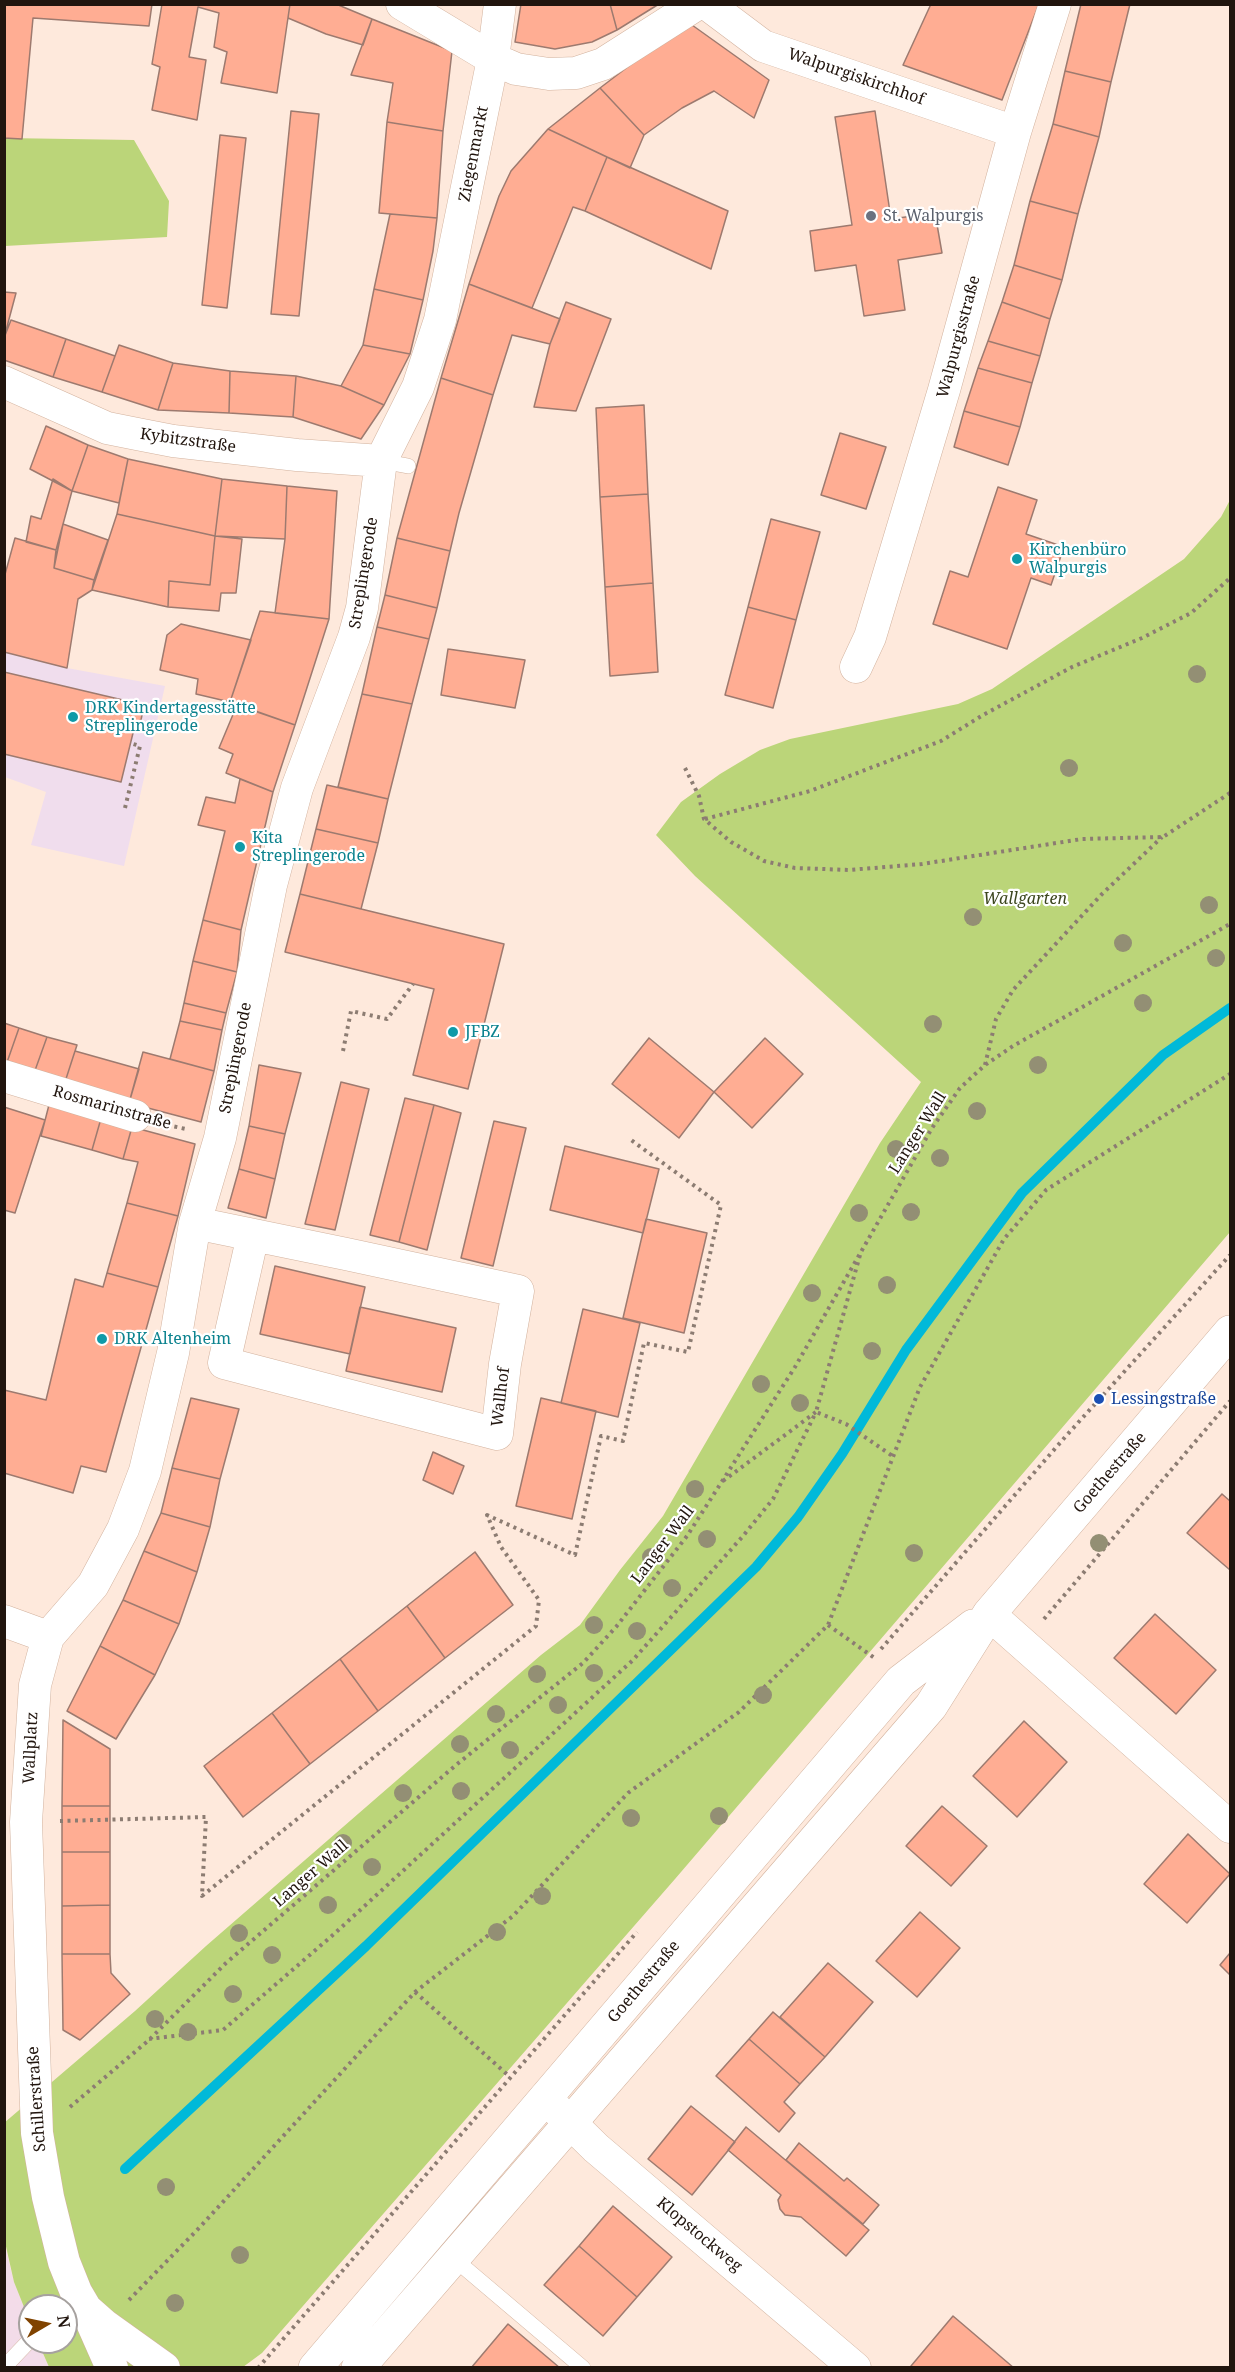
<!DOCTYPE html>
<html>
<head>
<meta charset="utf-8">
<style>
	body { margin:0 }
	#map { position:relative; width:1235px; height:2372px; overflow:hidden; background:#fee9dc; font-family:"Noto Serif",serif }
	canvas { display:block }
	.frame { position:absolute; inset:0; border:6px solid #21150e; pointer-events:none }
	.north { position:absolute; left:18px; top:2294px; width:60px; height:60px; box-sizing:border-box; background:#fff; border:2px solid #a6a19f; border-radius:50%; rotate:81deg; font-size:16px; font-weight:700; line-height:24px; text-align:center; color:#21150e }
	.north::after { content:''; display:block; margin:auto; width:21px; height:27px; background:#804300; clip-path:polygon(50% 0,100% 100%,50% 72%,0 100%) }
</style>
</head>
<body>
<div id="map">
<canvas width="1235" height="2372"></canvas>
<div class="frame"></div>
<div class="north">N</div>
</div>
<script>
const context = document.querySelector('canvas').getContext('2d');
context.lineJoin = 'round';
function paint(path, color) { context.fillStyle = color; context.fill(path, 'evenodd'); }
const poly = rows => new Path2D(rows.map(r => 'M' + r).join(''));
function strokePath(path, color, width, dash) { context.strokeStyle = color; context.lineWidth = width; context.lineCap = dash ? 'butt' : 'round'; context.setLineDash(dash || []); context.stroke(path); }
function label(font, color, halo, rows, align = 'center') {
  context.font = font + ' "Noto Serif",serif'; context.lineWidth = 4.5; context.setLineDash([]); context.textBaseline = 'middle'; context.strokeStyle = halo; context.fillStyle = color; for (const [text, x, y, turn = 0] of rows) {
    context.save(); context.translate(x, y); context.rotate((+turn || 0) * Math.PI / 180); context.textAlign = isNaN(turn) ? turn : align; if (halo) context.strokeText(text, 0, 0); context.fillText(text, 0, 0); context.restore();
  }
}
paint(poly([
	[4,2242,14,2282,30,2322,30,2342,38,2342,49,2367,5,2367]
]), '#f3dce9');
paint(poly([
	[4,652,67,668,165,686,124,866,31,845,46,792,5,777]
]), '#f0dded');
paint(poly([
	[5,138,134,140,169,201,167,237,5,246],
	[1230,500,1230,1232,675,1879,262,2353,243,2367,49,2367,38,2342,66,2342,66,2306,30,2306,30,2322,14,2282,5,2242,4,2123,135,2011,206,1946,541,1655,580,1625,620,1570,663,1516,880,1143,921,1082,695,876,656,835,681,802,720,774,760,750,790,739,958,704,992,689,1184,559,1221,517]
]), '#bbd579');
strokePath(poly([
	[125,2169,366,1946,756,1567,798,1517,842,1454,906,1350,1022,1193,1163,1055,1230,1008]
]), '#00b9d9', 10);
const building = poly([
	[4,4,152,4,149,26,33,18,22,139,4,138,4,4],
	[162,4,290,4,277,93,221,83,227,52,214,47,219,13,198,7,189,57,206,60,197,120,152,110,160,67,152,64,162,4],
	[290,4,336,4,372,19,363,45,326,34,288,18,290,4],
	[521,4,610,4,617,30,592,42,555,49,515,42,521,4],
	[610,4,659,4,617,30,610,4],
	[931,4,1039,4,1002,100,903,65,931,4],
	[1081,4,1130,4,1111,82,1065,71,1081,4],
	[372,19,452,51,443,131,387,122,393,83,351,75,372,19],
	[692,25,769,80,754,118,714,91,682,108,644,135,600,88,642,56,692,25],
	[1065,71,1111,82,1099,137,1053,124,1065,71],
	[600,88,644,135,630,168,548,129,600,88],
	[291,111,319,114,299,316,271,314,291,111],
	[875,111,891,219,935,213,942,253,898,260,905,310,864,316,856,265,815,271,810,231,852,225,835,117,875,111],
	[387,122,443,131,437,218,379,213,387,122],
	[1053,124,1099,137,1078,214,1030,201,1053,124],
	[548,129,607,157,585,211,573,207,532,308,469,284,499,196,511,171,548,129],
	[220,135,246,138,227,308,202,305,220,135],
	[607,157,728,211,711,269,585,211,607,157],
	[1030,201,1078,214,1062,280,1014,265,1030,201],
	[390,214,437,218,433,251,423,300,374,289,390,214],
	[1014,265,1062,280,1050,319,1002,302,1014,265],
	[469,284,560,319,550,344,512,335,493,395,441,378,469,284],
	[374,289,423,300,410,354,363,345,374,289],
	[4,292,16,293,4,338,4,292],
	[566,302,611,319,576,411,534,407,550,344,566,302],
	[1002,302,1050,319,1040,356,988,341,1002,302],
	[11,320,66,339,53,377,4,360,4,338,11,320],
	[66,339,115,356,102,392,53,377,66,339],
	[988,341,1040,356,1032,383,978,368,988,341],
	[119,345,173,363,158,410,102,392,119,345],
	[363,345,410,354,384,405,341,386,363,345],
	[173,363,230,371,229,413,158,410,173,363],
	[978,368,1032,383,1020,427,964,411,978,368],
	[230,371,296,376,293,417,229,413,230,371],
	[296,376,341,386,384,405,361,439,293,417,296,376],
	[441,378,493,395,459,513,450,551,397,538,441,378],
	[644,405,648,494,600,497,596,408,644,405],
	[964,411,1020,427,1008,465,954,447,964,411],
	[46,426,88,445,72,491,30,469,46,426],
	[840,433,886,447,866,509,821,495,840,433],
	[88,445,128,459,119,503,72,491,88,445],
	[128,459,222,479,215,536,117,514,128,459],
	[53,479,72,491,56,550,26,542,31,516,41,519,53,479],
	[222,479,287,486,285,539,215,536,222,479],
	[287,486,337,491,329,619,275,613,285,539,287,486],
	[998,487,1037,500,1026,534,1064,547,1051,585,1031,578,1007,649,933,624,950,571,968,577,998,487],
	[648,494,653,583,605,587,600,497,648,494],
	[117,514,215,536,210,585,169,581,168,607,92,590,117,514],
	[771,519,820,532,796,620,748,607,771,519],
	[63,524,108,540,94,580,54,568,63,524],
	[215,536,242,539,236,593,221,593,219,611,168,607,169,581,210,585,215,536],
	[15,538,56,550,54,568,94,580,92,590,78,599,67,668,4,652,4,578,15,538],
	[397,538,450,551,437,608,385,595,397,538],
	[653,583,658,672,610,676,605,587,653,583],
	[385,595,437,608,429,639,377,627,385,595],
	[748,607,796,620,773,708,725,695,748,607],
	[260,611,329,619,295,725,230,702,260,611],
	[181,624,251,640,230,702,196,694,198,679,160,670,167,635,181,624],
	[377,627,429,639,412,704,362,694,377,627],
	[448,649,525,660,515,708,441,695,448,649],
	[4,672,144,705,139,730,134,729,121,782,4,754,4,672],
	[362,694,412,704,388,799,338,787,362,694],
	[237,705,295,725,273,792,226,773,233,754,219,748,237,705],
	[240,779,273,792,241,930,203,920,225,831,198,825,206,797,235,803,240,779],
	[327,785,388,799,378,843,316,829,327,785],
	[316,829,378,843,361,909,300,894,316,829],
	[300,894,504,944,468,1089,413,1075,434,989,285,952,300,894],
	[203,920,241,930,237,972,193,961,203,920],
	[193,961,237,972,226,1013,184,1003,193,961],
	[184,1003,226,1013,222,1030,180,1021,184,1003],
	[180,1021,222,1030,214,1071,170,1059,180,1021],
	[4,1023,19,1028,5,1068,4,1068,4,1023],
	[19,1028,47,1037,33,1076,5,1068,19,1028],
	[47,1037,77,1045,64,1085,33,1076,47,1037],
	[649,1038,714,1092,679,1138,612,1084,649,1038],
	[765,1038,803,1074,752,1128,714,1092,765,1038],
	[75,1051,139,1069,129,1103,64,1085,75,1051],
	[143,1052,214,1071,201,1122,129,1103,143,1052],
	[259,1065,301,1073,285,1134,249,1126,259,1065],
	[341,1082,369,1089,335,1230,305,1224,341,1082],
	[405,1098,434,1105,399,1242,370,1235,405,1098],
	[50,1101,102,1115,92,1150,41,1136,50,1101],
	[434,1105,461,1113,427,1250,399,1242,434,1105],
	[4,1107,45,1120,15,1213,4,1210,4,1107],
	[102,1115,132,1127,123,1159,92,1150,102,1115],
	[494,1121,526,1128,493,1266,461,1258,494,1121],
	[249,1126,285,1134,275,1179,239,1169,249,1126],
	[132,1127,195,1144,178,1216,127,1203,138,1162,123,1159,132,1127],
	[565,1146,659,1169,643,1233,550,1210,565,1146],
	[239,1169,275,1179,266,1218,228,1208,239,1169],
	[127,1203,178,1216,158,1287,107,1273,127,1203],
	[646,1219,707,1233,684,1333,623,1318,646,1219],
	[275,1266,365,1287,350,1354,260,1334,275,1266],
	[107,1273,158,1287,106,1472,81,1466,73,1493,4,1473,4,1390,46,1400,75,1279,103,1287,107,1273],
	[360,1307,456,1328,442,1392,346,1371,360,1307],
	[583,1309,640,1323,618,1417,561,1403,583,1309],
	[191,1398,239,1409,220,1479,172,1468,191,1398],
	[541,1398,596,1411,572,1519,516,1506,541,1398],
	[433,1452,464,1466,453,1494,423,1480,433,1452],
	[172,1468,220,1479,210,1527,161,1513,172,1468],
	[1222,1494,1230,1501,1230,1570,1187,1533,1222,1494],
	[161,1513,210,1527,197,1572,144,1551,161,1513],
	[144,1551,197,1572,179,1624,123,1600,144,1551],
	[475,1552,513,1605,445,1658,407,1606,475,1552],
	[123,1600,179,1624,155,1675,100,1646,123,1600],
	[407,1606,445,1658,378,1711,340,1659,407,1606],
	[1155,1614,1216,1670,1176,1714,1114,1658,1155,1614],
	[100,1646,155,1675,116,1739,67,1711,100,1646],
	[340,1659,378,1711,310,1764,272,1713,340,1659],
	[272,1713,310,1764,243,1817,204,1766,272,1713],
	[63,1720,110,1749,110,1806,62,1806,63,1720],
	[1024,1721,1067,1762,1017,1817,973,1776,1024,1721],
	[62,1806,110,1806,110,1852,62,1852,62,1806],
	[942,1806,987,1846,951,1886,906,1846,942,1806],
	[1188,1834,1230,1874,1187,1923,1144,1884,1188,1834],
	[62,1852,110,1852,110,1905,62,1906,62,1852],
	[110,1905,110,1954,62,1954,62,1906,110,1905],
	[920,1912,960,1948,917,1997,876,1961,920,1912],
	[1230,1953,1230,1975,1220,1965,1230,1953],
	[62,1954,110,1954,111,1973,130,1994,80,2040,63,2030,62,1954],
	[828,1963,873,2002,825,2057,780,2017,828,1963],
	[773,2012,825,2057,800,2084,749,2039,773,2012],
	[749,2039,800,2084,784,2102,795,2113,779,2132,716,2076,749,2039],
	[691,2106,735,2142,692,2195,648,2159,691,2106],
	[746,2127,869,2230,846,2256,801,2217,785,2215,780,2209,778,2200,781,2195,728,2150,746,2127],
	[799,2143,844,2181,847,2178,879,2205,863,2224,786,2160,799,2143],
	[613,2206,672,2257,637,2297,579,2246,613,2206],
	[579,2246,637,2297,603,2336,544,2285,579,2246],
	[953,2316,1014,2368,913,2368,911,2366,953,2316],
	[508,2324,560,2368,471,2368,508,2324]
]);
paint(building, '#ffad93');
strokePath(building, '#9d7a6f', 1.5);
const lane = poly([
	[381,461,408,466],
	[452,2257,583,2368],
	[4,2363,10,2361,30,2340]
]);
const street = poly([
	[402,4,493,59,516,69,549,74,576,73,603,64,697,4],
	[707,4,763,46,1015,132],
	[4,382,107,428,137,434,173,441,297,455,381,461],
	[856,667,870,637,944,390,1015,132,1055,4],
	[4,1076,135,1116],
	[195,1223,346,1254,518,1291,505,1364,497,1434,224,1363,253,1235],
	[989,1614,1230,1827],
	[4,1621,48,1637],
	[545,2098,596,2148,855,2368],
	[87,2310,104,2325,164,2368],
	[112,2368,86,2309,76,2292,64,2262,48,2197,37,2133,26,1822,35,1685,48,1637,93,1585,123,1529,145,1471,173,1353,195,1223,220,1138,271,885,297,788,354,637,362,608,381,461,418,387,440,320,493,59,500,4]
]);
const secondary = poly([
	[315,2368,901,1681,973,1626],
	[358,2368,931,1706,989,1614,1230,1332]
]);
strokePath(lane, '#d2b29e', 16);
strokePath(street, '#d2b29e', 33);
strokePath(secondary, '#d2b29e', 34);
strokePath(poly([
	[685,768,699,796,704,819,731,842,764,861,795,868,849,870,922,864,1082,839,1163,837,1230,793],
	[125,808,140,746,130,743],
	[705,819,810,791,941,741,983,715,1072,667,1142,638,1191,613,1230,578],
	[343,1051,351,1011,387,1019,413,984],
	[985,1065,996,1019,1013,990,1101,895,1162,837],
	[167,1125,186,1129],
	[860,1255,816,1412,846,1424,894,1457],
	[723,1481,816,1412],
	[1044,1619,1230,1401],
	[828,1625,876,1659],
	[881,1649,1066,1436,1230,1255],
	[60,1821,206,1817,202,1896,536,1626,539,1600,501,1547,487,1515,575,1555,601,1436,623,1441,644,1343,688,1352,721,1205,631,1140],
	[415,1992,510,2077],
	[149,2039,223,2030,334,1934,633,1660,743,1536,773,1499,816,1412],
	[70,2107,149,2040,226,1963,456,1765,583,1663,616,1627,687,1536,721,1483,795,1367,932,1128,960,1088,985,1065,1013,1046,1230,924],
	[129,2300,200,2227,415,1992,513,1916,628,1793,739,1712,828,1625,920,1387,1004,1239,1046,1190,1230,1074],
	[258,2368,637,1932]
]), '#8c7c72', 4, [3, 4.5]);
strokePath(lane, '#fff', 15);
strokePath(street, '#fff', 32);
strokePath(secondary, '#fff', 33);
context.fillStyle = '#938f74';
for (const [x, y] of [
	[1197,674],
	[1069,768],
	[1209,905],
	[973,917],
	[1123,943],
	[1216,958],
	[1143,1003],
	[933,1024],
	[1038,1065],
	[977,1111],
	[896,1149],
	[940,1158],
	[911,1212],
	[859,1213],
	[887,1285],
	[812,1293],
	[872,1351],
	[761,1384],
	[800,1403],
	[695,1489],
	[707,1539],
	[1099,1543],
	[914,1553],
	[651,1557],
	[672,1588],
	[594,1625],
	[637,1631],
	[594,1673],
	[537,1674],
	[763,1695],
	[558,1705],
	[496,1714],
	[460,1744],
	[510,1750],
	[461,1791],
	[403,1793],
	[719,1816],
	[631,1818],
	[343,1843],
	[372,1867],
	[542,1896],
	[328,1905],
	[497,1932],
	[239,1933],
	[272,1955],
	[233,1994],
	[155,2019],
	[188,2032],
	[166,2187],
	[240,2255],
	[175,2303]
]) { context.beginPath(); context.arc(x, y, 9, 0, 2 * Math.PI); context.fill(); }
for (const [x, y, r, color] of [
	[871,216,6,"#6b7280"],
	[1017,559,6,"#0f9aa8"],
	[73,717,6,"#0f9aa8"],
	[240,847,6,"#0f9aa8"],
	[453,1032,6,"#0f9aa8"],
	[102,1339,6,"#0f9aa8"],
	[1099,1399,6,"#1a4fb4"]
]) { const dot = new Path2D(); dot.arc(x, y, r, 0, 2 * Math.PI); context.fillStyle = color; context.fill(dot); strokePath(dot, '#fff', 2); }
label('16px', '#21150e', '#fff', [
	["Walpurgiskirchhof",856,77,19],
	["Ziegenmarkt",474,154,-79],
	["Walpurgisstraße",959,337,-75],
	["Kybitzstraße",188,441,8],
	["Streplingerode",364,573,-81],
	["Streplingerode",236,1058,-79],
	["Rosmarinstraße",112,1108,16],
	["Langer Wall",918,1133,-58],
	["Wallhof",501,1397,-83],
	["Goethestraße",1110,1473,-49],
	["Langer Wall",663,1545,-53],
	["Wallplatz",31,1748,-87],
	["Langer Wall",311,1874,-41],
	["Goethestraße",644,1982,-50],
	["Schillerstraße",37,2099,-94],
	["Klopstockweg",699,2235,40]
]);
label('16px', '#5b616d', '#fff', [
	["St. Walpurgis",883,216]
], 'left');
label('16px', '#0d838f', '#fff', [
	["Kirchenbüro",1029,550],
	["Walpurgis",1029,568],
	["DRK Kindertagesstätte",85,708],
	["Streplingerode",85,726],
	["Kita",252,838],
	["Streplingerode",252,856],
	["JFBZ",465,1032],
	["DRK Altenheim",114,1339]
], 'left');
label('italic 16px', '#3c461e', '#fff', [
	["Wallgarten",1025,899]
]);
label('16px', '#164399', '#fff', [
	["Lessingstraße",1111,1399]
], 'left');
</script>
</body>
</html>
